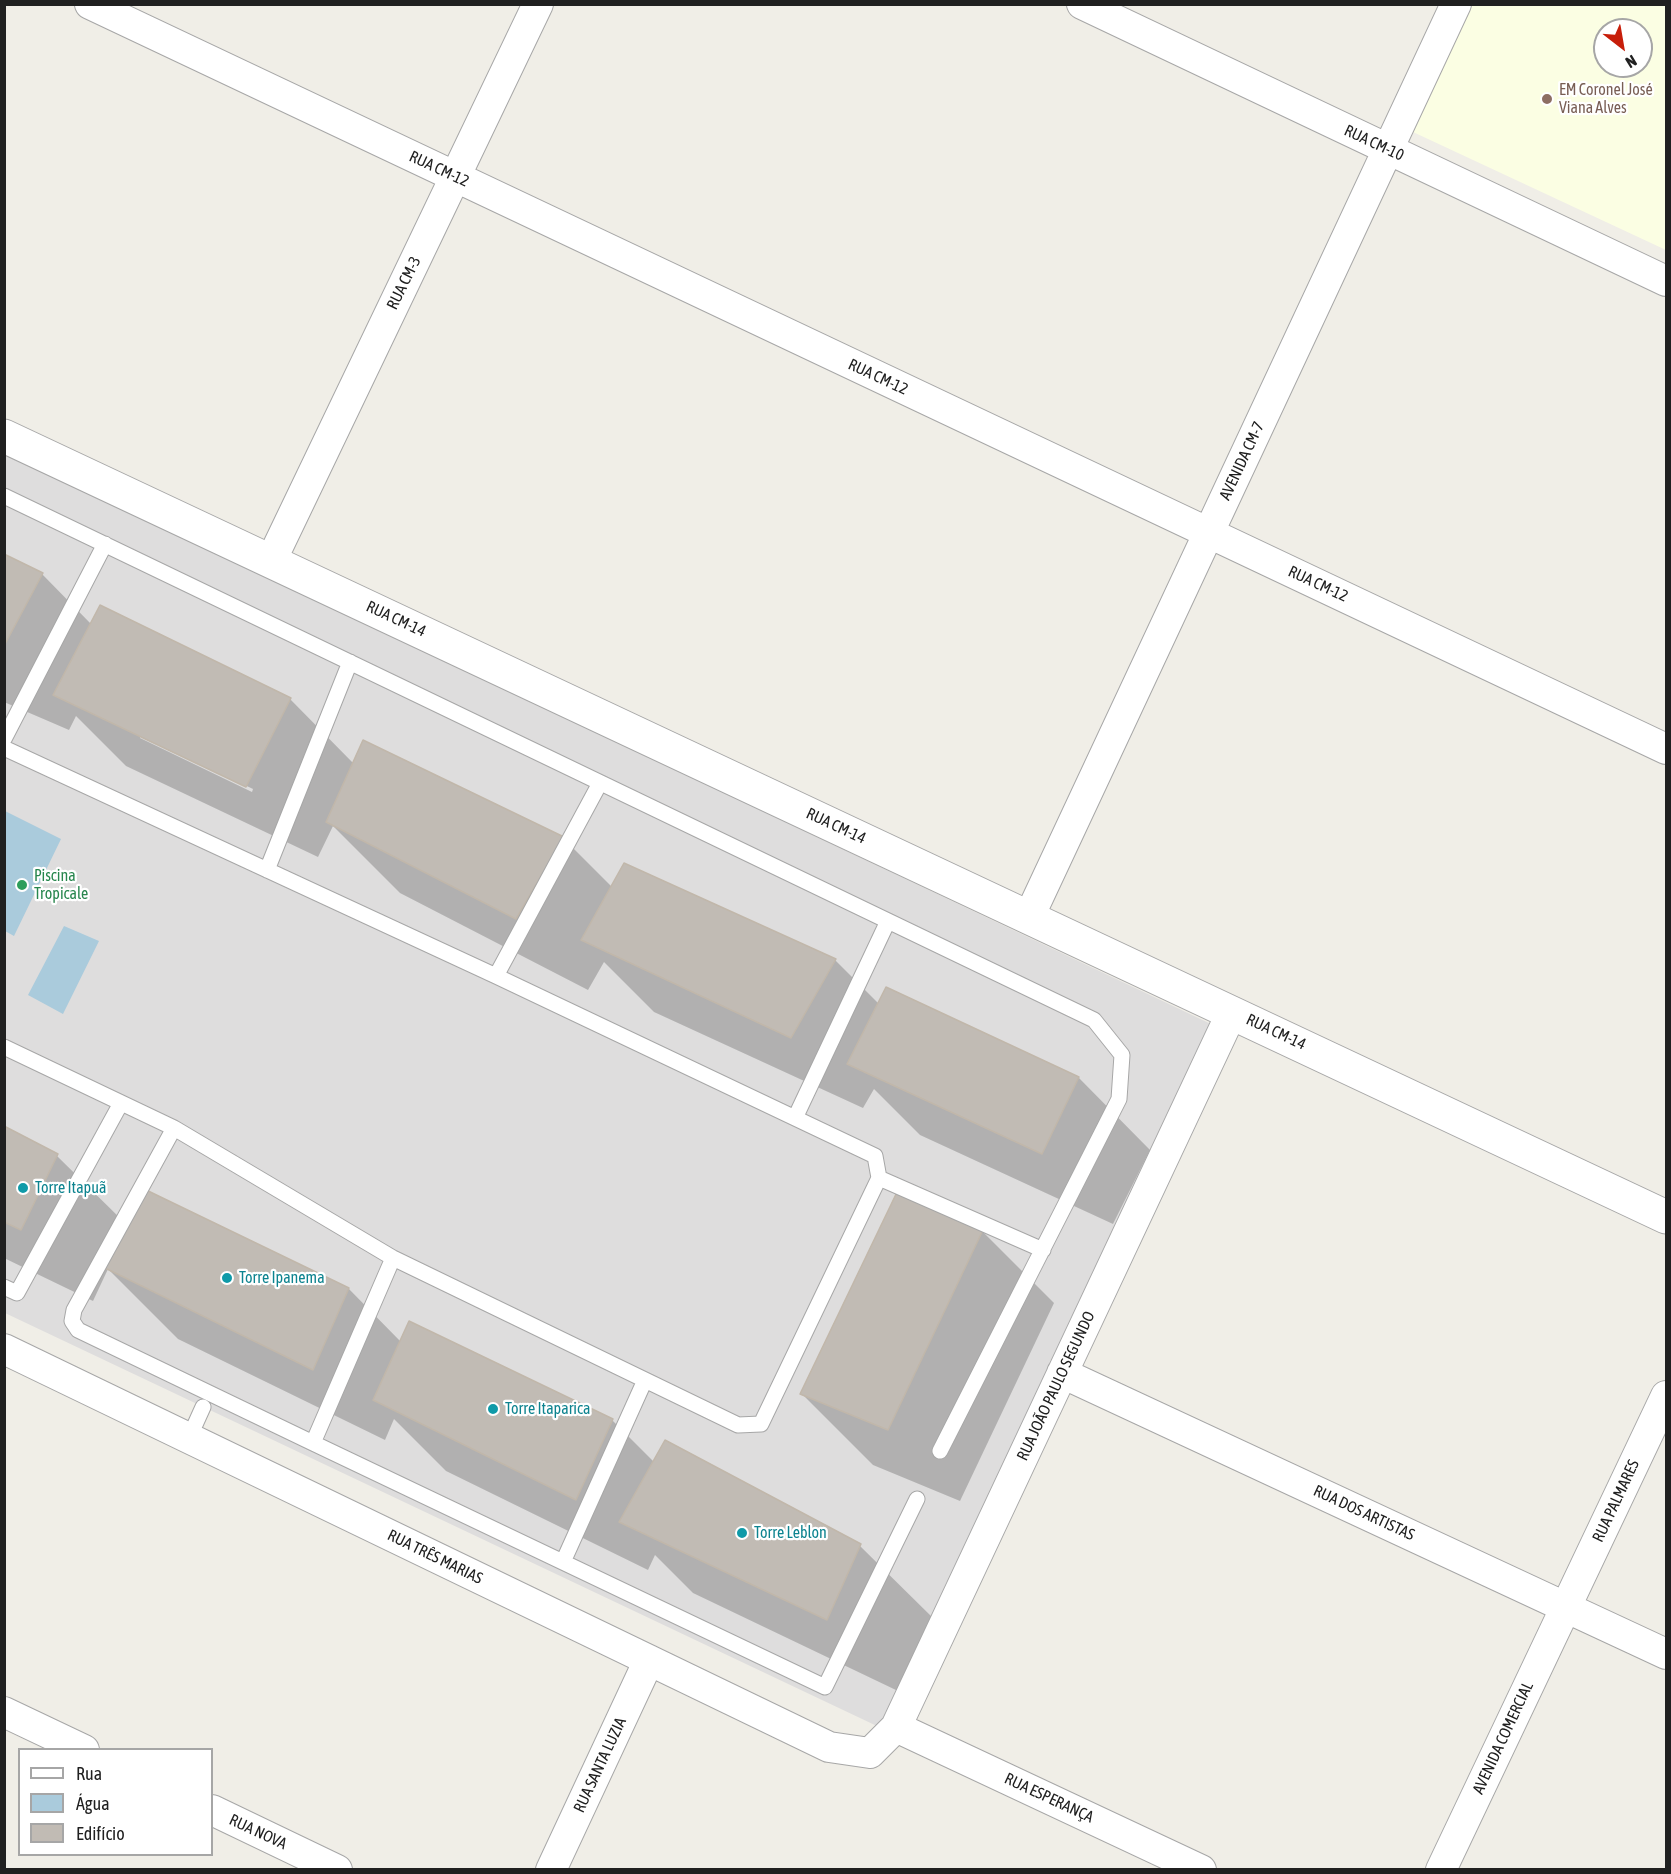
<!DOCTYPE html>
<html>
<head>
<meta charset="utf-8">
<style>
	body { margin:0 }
	#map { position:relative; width:1671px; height:1874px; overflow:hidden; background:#f0eee7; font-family:"Asap Condensed",sans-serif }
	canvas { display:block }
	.frame { position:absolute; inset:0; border:6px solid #202020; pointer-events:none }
	.legend { position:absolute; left:18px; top:1748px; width:195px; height:108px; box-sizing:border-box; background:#fff; border:2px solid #a6a6a6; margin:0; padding:8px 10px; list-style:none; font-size:18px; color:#202020 }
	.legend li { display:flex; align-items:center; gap:12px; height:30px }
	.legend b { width:30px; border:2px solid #a6a6a6 }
	.north { position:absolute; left:1593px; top:18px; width:60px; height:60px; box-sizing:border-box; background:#fff; border:2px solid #a6a6a6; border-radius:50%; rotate:149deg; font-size:16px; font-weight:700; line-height:24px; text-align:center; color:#202020 }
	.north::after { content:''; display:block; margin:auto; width:21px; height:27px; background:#c71e0a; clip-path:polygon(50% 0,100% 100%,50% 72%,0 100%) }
</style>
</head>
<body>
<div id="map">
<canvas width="1671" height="1874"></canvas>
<div class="frame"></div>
<ul class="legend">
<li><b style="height:8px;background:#fff"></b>Rua</li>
<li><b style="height:16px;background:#aacbdc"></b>Água</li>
<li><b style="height:16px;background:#c1bbb4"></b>Edifício</li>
</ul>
<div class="north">N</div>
</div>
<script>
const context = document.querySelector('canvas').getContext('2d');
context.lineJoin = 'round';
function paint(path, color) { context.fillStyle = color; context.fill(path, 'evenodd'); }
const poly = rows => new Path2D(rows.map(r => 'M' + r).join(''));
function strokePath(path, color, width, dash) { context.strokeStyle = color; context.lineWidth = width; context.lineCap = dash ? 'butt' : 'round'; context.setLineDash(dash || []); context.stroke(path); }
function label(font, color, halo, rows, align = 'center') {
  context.font = font + ' "Asap Condensed",sans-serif'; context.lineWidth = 4.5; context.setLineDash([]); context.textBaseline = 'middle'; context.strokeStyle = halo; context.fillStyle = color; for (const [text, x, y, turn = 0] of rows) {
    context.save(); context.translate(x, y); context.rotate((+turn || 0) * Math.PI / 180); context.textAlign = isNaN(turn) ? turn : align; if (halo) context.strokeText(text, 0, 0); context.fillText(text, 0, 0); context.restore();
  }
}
paint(poly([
	[5,451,1211,1024,879,1727,5,1313]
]), '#dedddd');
paint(poly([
	[1473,4,1666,5,1666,250,1413,132],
	[1605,30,1641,30,1641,66,1605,66]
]), '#fbfee3');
paint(poly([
	[5,811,61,839,14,936,5,931],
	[64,926,99,941,63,1014,28,995]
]), '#aacbdc');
paint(poly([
	[4,556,42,574,91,624,290,699,354,764,563,838,612,887,835,960,879,1004,886,989,1079,1078,1150,1150,1113,1224,920,1135,874,1089,863,1108,654,1012,604,962,588,990,400,893,333,826,318,857,126,766,76,716,69,730,4,702],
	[140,735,253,789,252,792,140,738],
	[4,1128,57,1156,127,1225,349,1289,401,1342,612,1420,654,1462,665,1442,860,1546,932,1617,898,1691,693,1593,655,1555,648,1570,446,1471,394,1419,385,1440,178,1339,108,1269,93,1301,4,1258],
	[982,1231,1054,1303,960,1501,873,1465,802,1394]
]), '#0003');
const building = poly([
	[4,554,43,573,4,646,4,554],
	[100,605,291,698,246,787,53,695,100,605],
	[363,740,564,837,516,919,326,822,363,740],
	[624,863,836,959,791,1038,581,940,624,863],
	[886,987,1079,1077,1042,1154,847,1064,886,987],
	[4,1126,58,1154,21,1230,4,1222,4,1126],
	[142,1188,349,1288,313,1370,105,1268,142,1188],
	[898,1190,983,1230,888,1430,800,1394,898,1190],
	[409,1321,613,1419,576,1500,373,1400,409,1321],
	[665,1440,861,1544,827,1620,619,1522,665,1440]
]);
paint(building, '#c1bbb4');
strokePath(building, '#c1b7aa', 1.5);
const service = poly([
	[4,496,1094,1020,1122,1055,1119,1099,940,1451],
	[4,739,105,544],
	[4,748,496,976,875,1156,879,1178,761,1424,738,1425,393,1258,174,1128,4,1047],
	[267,870,350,662],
	[496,976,600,783],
	[795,1118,888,921],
	[174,1128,74,1310,72,1321,78,1330,313,1443],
	[879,1178,1043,1250],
	[393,1258,313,1443,825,1687,917,1499],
	[4,1287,17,1293,121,1103],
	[189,1438,203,1407],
	[563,1562,645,1380]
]);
const minor = poly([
	[90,4,1666,749],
	[1082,4,1666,281],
	[271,561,538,4],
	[1029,917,1456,4],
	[4,1349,829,1747,870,1753,896,1727,1232,1012],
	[1062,1373,1666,1654],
	[4,1712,84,1750],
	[896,1727,1201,1870],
	[212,1810,337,1870],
	[551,1870,649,1660],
	[1441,1870,1666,1396]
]);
const tertiary = poly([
	[4,436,1666,1217]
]);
strokePath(service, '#a7a7a7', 17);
strokePath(minor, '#a7a7a7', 32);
strokePath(tertiary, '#a7a7a7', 35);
strokePath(service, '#fff', 15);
strokePath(minor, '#fff', 30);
strokePath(tertiary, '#fff', 33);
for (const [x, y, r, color] of [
	[1547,99,6,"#8d6e63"],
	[22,885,6,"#2e9e5b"],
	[23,1188,6,"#0f9aa8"],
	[227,1278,6,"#0f9aa8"],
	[493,1409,6,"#0f9aa8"],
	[742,1533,6,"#0f9aa8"]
]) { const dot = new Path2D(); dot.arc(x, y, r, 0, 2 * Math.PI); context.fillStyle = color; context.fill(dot); strokePath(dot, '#fff', 2); }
label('16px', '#785e54', '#fff', [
	["EM Coronel José",1559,90],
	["Viana Alves",1559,108]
], 'left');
label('16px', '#202020', '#fff', [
	["RUA CM-10",1374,143,25],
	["RUA CM-12",439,169,25],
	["RUA CM-3",404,283,-64],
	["RUA CM-12",878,377,25],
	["AVENIDA CM-7",1242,461,-65],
	["RUA CM-12",1318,584,25],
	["RUA CM-14",396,619,25],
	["RUA CM-14",836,826,25],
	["RUA CM-14",1276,1032,25],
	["RUA JOÃO PAULO SEGUNDO",1056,1386,-65],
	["RUA PALMARES",1616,1501,-65],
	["RUA DOS ARTISTAS",1364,1513,25],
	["RUA TRÊS MARIAS",435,1557,26],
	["AVENIDA COMERCIAL",1503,1738,-65],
	["RUA SANTA LUZIA",600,1765,-65],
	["RUA ESPERANÇA",1049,1798,25],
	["RUA NOVA",258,1832,25]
]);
label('16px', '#27864d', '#fff', [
	["Piscina",34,876],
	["Tropicale",34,894]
], 'left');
label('16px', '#0d838f', '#fff', [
	["Torre Itapuã",35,1188],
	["Torre Ipanema",239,1278],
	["Torre Itaparica",505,1409],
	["Torre Leblon",754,1533]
], 'left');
</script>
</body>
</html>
